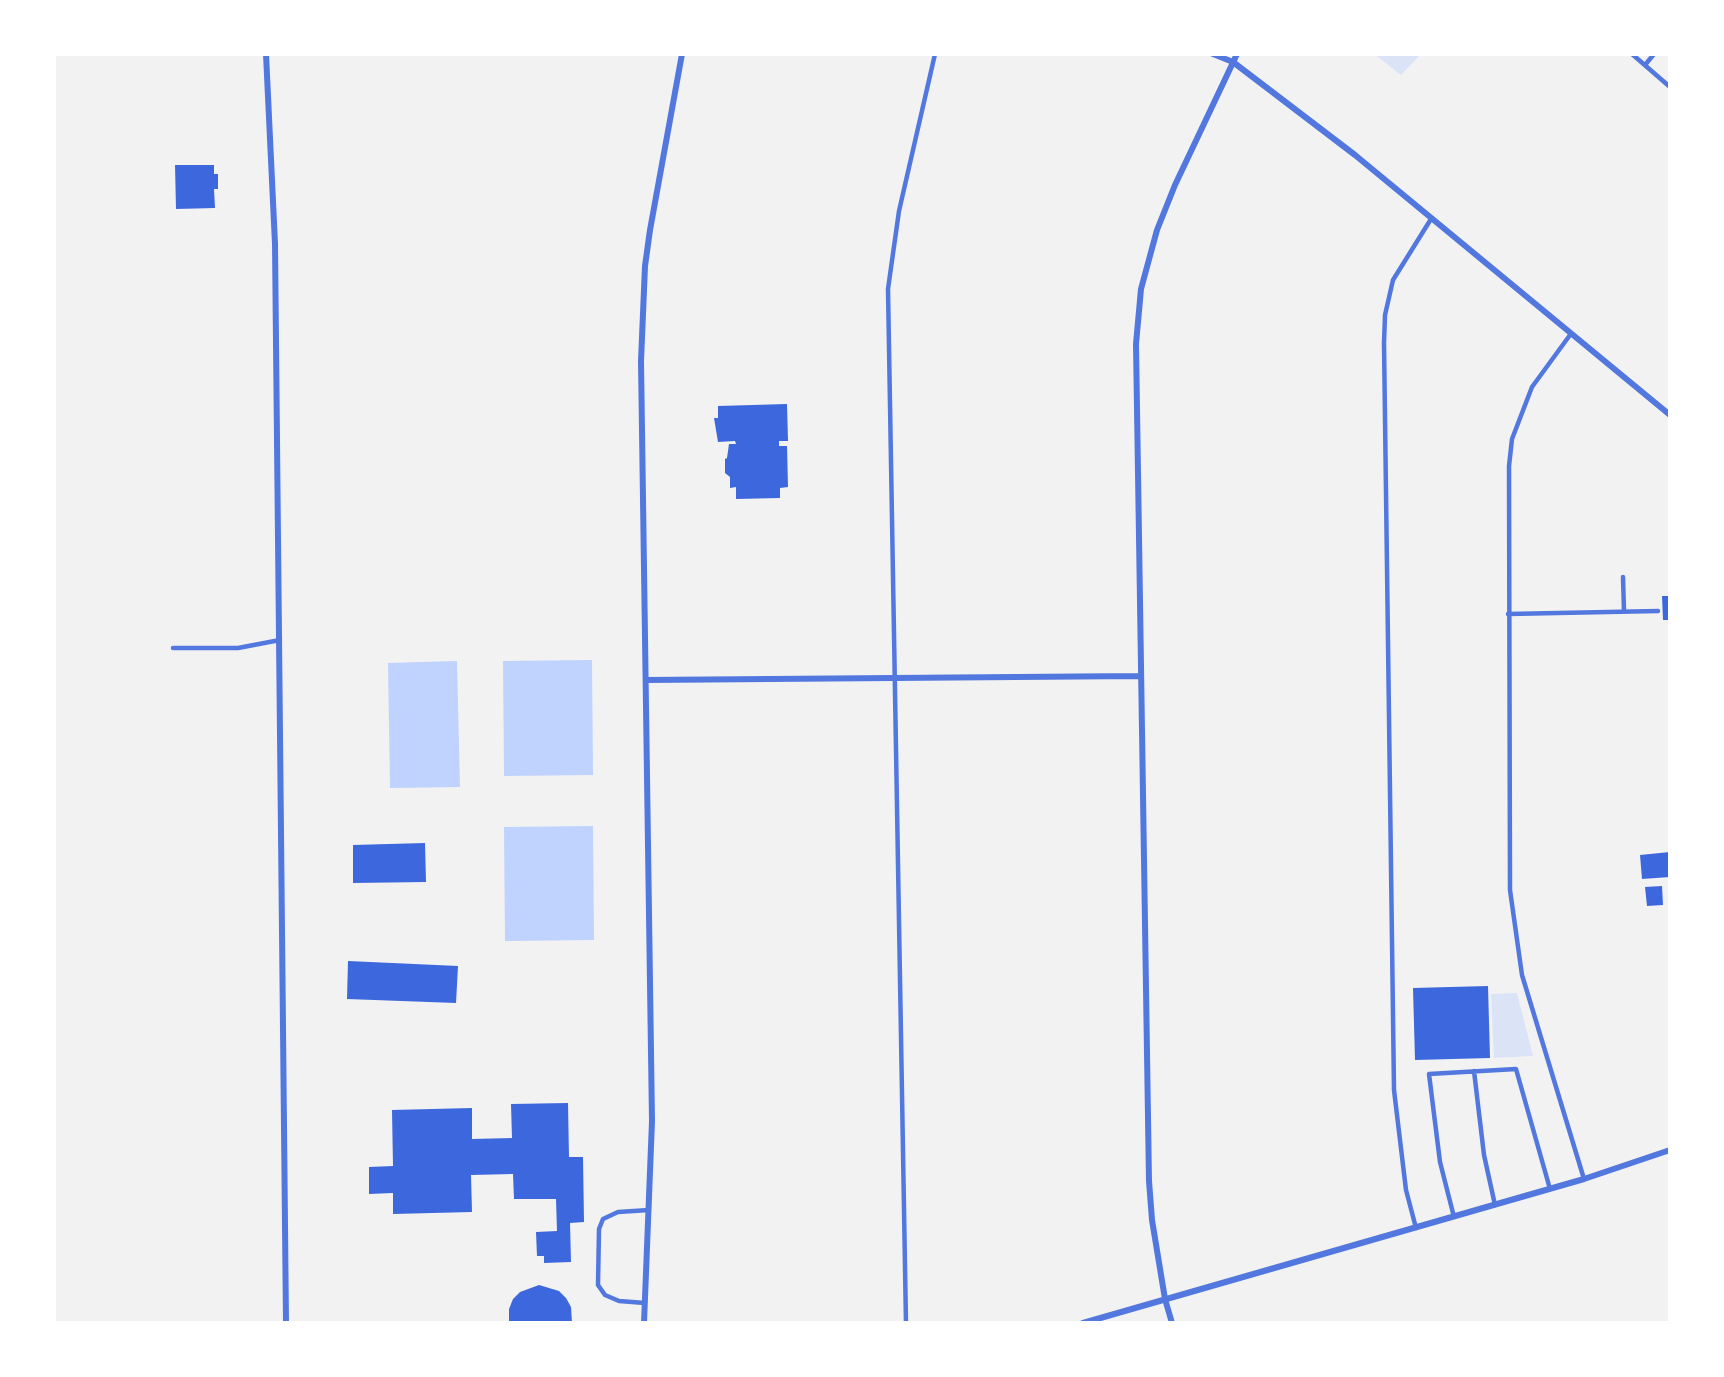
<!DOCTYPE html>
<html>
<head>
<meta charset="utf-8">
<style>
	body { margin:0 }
	#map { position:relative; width:1724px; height:1377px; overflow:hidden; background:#f2f2f2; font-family:Lato,sans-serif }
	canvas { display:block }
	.frame { position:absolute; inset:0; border:56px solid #fff; pointer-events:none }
</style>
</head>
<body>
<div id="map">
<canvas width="1724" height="1377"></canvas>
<div class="frame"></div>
</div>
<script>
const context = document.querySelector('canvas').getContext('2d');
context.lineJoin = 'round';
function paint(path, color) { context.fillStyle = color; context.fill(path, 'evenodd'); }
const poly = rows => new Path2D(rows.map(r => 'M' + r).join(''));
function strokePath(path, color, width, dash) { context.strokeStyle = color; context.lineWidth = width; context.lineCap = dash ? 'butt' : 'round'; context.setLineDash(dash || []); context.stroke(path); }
paint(poly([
	[1374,54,1421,54,1401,75],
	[1517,993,1533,1056,1494,1058,1491,994]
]), '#dbe4f7');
paint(poly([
	[592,660,593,775,504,776,503,661],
	[457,661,460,787,390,788,388,663],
	[593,826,594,940,505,941,504,827]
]), '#bfd3fe');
paint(poly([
	[175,165,214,165,214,174,218,174,218,189,214,189,215,208,176,209],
	[787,404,788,441,779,441,779,446,787,446,788,487,780,488,780,498,736,499,736,487,730,488,730,477,725,473,725,459,727,458,729,444,736,444,735,441,718,442,714,418,718,418,718,406],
	[1662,596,1670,596,1670,620,1663,620],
	[425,843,426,882,353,883,353,845],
	[1670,852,1670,877,1642,879,1640,855],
	[1662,886,1663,905,1647,906,1645,887],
	[348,961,458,966,456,1003,347,999],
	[1488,986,1490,1058,1415,1060,1413,988],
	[568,1103,569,1157,583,1157,584,1222,570,1223,571,1262,544,1263,544,1256,537,1256,536,1232,557,1231,556,1199,514,1199,513,1174,471,1175,472,1212,393,1214,393,1193,369,1194,369,1167,393,1166,392,1110,472,1108,472,1139,512,1138,511,1104],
	[539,1285,559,1291,566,1298,571,1307,572,1323,509,1323,509,1309,513,1299,520,1292]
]), '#3d67dc');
strokePath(poly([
	[1632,54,1670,87],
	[1645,65,1654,54],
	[1570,335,1532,387,1512,439,1509,466,1510,890,1522,975,1584,1179],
	[1623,577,1624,611],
	[1508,614,1658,611],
	[173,648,238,648,280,640],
	[1474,1071,1484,1155,1495,1205],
	[1454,1217,1440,1162,1429,1074,1516,1069,1550,1189],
	[1416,1228,1406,1190,1394,1090,1384,343,1385,315,1393,280,1431,219],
	[645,1303,619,1301,605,1295,598,1285,599,1229,603,1219,618,1212,649,1210],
	[906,1323,888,289,899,211,935,54]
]), '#5277de', 4.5);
strokePath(poly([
	[266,54,275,244,286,1323],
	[1213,54,1233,62,1355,155,1670,415],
	[646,680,1140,676],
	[644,1323,652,1121,641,361,645,266,650,230,682,54],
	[1083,1323,1584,1179,1670,1150],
	[1172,1323,1165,1299,1152,1220,1149,1181,1136,344,1141,289,1157,230,1175,185,1237,54]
]), '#5277de', 6);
</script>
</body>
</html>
